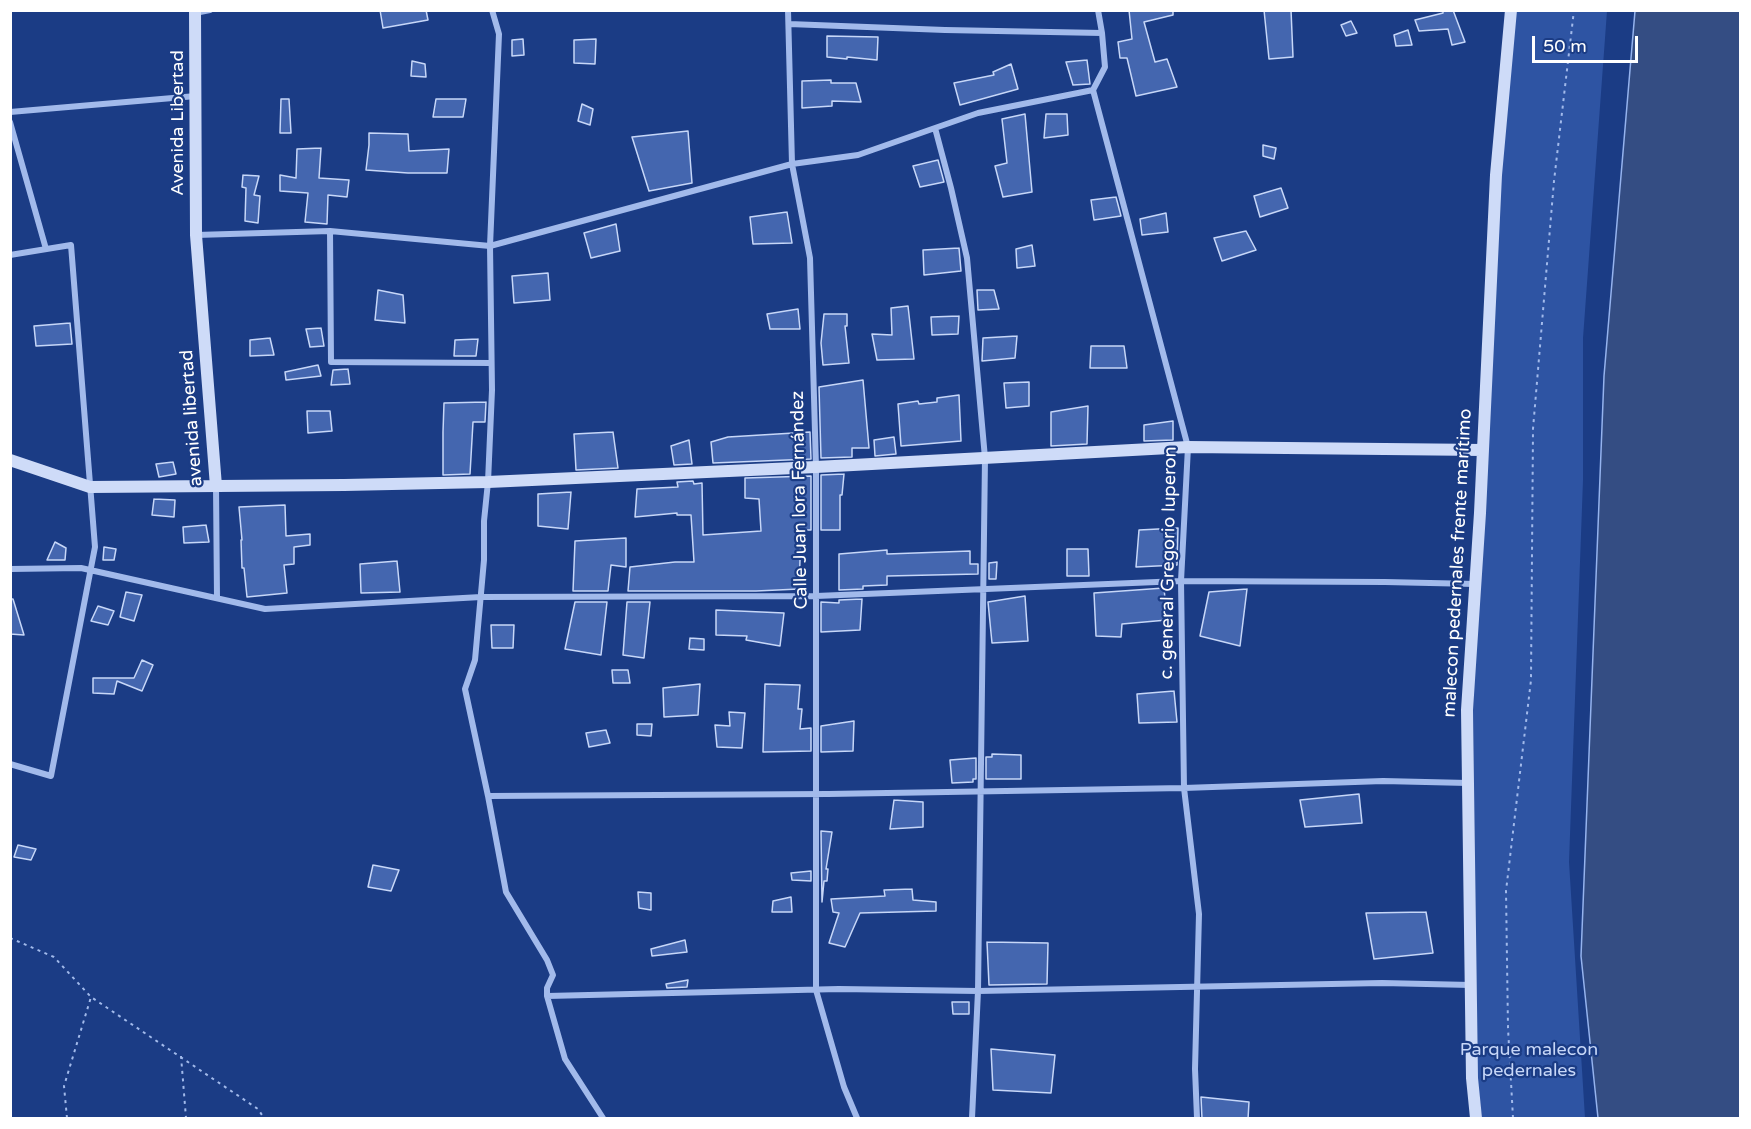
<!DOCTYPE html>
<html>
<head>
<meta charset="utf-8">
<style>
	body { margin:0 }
	#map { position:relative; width:1751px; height:1129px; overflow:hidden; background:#1b3c85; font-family:"Varela Round",sans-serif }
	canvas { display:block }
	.frame { position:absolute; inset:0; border:12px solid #fff; pointer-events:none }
	.scale { position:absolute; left:1532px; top:36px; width:106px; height:27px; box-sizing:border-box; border:3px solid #fff; border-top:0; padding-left:8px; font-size:18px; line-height:21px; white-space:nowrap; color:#fff; -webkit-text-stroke:4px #1b3c85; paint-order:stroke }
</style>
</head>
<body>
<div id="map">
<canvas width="1751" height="1129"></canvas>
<div class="frame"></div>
<div class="scale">50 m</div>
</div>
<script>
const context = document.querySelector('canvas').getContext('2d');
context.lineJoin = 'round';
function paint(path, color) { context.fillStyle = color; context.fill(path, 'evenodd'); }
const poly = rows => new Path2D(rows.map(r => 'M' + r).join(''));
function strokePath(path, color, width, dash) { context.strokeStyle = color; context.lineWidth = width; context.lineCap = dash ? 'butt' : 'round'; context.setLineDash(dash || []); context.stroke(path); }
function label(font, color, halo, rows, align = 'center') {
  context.font = font + ' "Varela Round",sans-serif'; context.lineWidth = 4.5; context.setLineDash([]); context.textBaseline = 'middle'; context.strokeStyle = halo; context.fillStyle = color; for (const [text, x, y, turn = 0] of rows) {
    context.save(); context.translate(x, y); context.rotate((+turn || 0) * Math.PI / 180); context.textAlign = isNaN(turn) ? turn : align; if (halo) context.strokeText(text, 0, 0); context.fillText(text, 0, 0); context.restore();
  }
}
paint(poly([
	[1511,11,1607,11,1583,338,1583,480,1569,862,1585,1118,1482,1118,1477,1077,1473,711,1483,450]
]), '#2e54a3');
const water = poly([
	[1635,11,1740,11,1740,1118,1598,1118,1581,956,1604,376,1635,11]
]);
paint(water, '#344d83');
strokePath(water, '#95b3ee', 1.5);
const building = poly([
	[380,10,426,10,428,20,383,28,380,10],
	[1129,10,1173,10,1173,15,1144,22,1155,62,1167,59,1177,87,1136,96,1127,58,1120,58,1118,42,1132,39,1129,10],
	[1264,10,1291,10,1293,57,1269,59,1264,10],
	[1443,10,1453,10,1465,42,1452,45,1448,29,1419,31,1415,20,1443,13,1443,10],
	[1351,21,1357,33,1346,36,1341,25,1351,21],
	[1408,30,1412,45,1396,46,1394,35,1408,30],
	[827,36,878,37,877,60,847,57,847,59,827,57,827,36],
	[523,39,524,55,512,56,512,40,523,39],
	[596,39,595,64,574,63,574,40,596,39],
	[1087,60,1090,84,1073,85,1066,62,1087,60],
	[412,61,425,64,426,77,411,76,412,61],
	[1011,64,1018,89,960,105,954,83,994,75,993,72,1011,64],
	[831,80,831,83,856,83,861,102,832,101,832,106,802,108,802,81,831,80],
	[281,99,289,99,291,133,280,133,281,99],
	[436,99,466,99,463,117,433,117,436,99],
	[582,104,593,109,590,125,578,121,582,104],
	[1025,114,1032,192,1003,197,995,166,1007,163,1002,119,1025,114],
	[1046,114,1067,114,1068,135,1044,138,1046,114],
	[688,131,692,183,649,191,632,137,688,131],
	[369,133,408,134,409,151,449,149,447,173,408,173,366,170,369,145,369,133],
	[1263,145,1276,148,1274,159,1263,156,1263,145],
	[321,148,319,178,349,180,347,197,328,195,327,224,305,222,308,193,280,191,280,175,296,178,297,149,321,148],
	[938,160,944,182,920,187,913,166,938,160],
	[243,175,259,176,254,195,260,196,258,223,245,221,246,188,242,187,243,175],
	[1281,188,1288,208,1260,217,1254,196,1281,188],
	[1116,197,1121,216,1094,220,1091,200,1116,197],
	[787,212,792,243,753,244,750,217,787,212],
	[1166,213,1168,232,1142,235,1140,219,1166,213],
	[616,224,620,251,591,258,584,233,616,224],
	[1246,231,1256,250,1222,261,1214,238,1246,231],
	[1032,245,1035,266,1017,268,1016,249,1032,245],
	[959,248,961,271,924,275,923,250,959,248],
	[548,273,550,300,514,303,512,276,548,273],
	[378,290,403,295,405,323,375,320,378,290],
	[977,290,994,290,999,309,978,310,977,290],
	[908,306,914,359,877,360,872,334,892,335,891,308,908,306],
	[798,309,800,329,770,329,767,314,798,309],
	[824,314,847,314,847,326,845,326,849,363,823,365,821,343,824,314],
	[959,316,958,334,932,335,931,317,959,316],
	[70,323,72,344,36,346,34,326,70,323],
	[321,328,324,346,310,347,306,329,321,328],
	[1017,336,1015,358,982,361,983,338,1017,336],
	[270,338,274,355,250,356,250,340,270,338],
	[478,339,476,356,454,356,455,340,478,339],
	[1091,346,1124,346,1127,368,1090,368,1091,346],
	[318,365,321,376,286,380,285,372,318,365],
	[348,369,350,384,331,385,333,370,348,369],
	[863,380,869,448,852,448,852,457,821,458,819,387,863,380],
	[1029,382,1029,406,1006,408,1004,383,1029,382],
	[959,395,961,441,901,446,898,404,918,401,919,404,937,402,937,398,959,395],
	[486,402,485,422,473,422,470,474,443,475,443,432,444,403,486,402],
	[1088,406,1087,444,1051,446,1051,412,1088,406],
	[307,411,330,411,332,431,308,433,307,411],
	[1173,421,1173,440,1144,441,1144,425,1173,421],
	[613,432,618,468,576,470,574,434,613,432],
	[810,432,811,459,713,463,711,442,728,437,810,432],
	[894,437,896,454,875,456,874,440,894,437],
	[689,440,692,464,674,465,671,446,689,440],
	[173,462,176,474,159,477,156,464,173,462],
	[844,474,842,495,840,495,840,530,821,530,821,475,844,474],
	[811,476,811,530,801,530,799,589,756,591,628,591,630,567,675,562,694,562,691,515,677,515,677,513,635,517,637,489,678,487,677,482,693,481,694,484,702,483,703,535,761,531,759,499,745,498,745,478,811,476],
	[571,492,568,529,538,526,538,494,571,492],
	[154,499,175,500,174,517,152,515,154,499],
	[285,505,286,536,310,534,310,545,294,547,294,564,284,565,287,593,247,597,244,568,242,568,241,540,242,540,239,507,285,505],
	[206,525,209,542,184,543,183,527,206,525],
	[1178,528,1177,565,1136,567,1139,530,1178,528],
	[626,538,626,567,611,565,608,591,573,591,575,541,626,538],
	[55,542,66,548,65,560,47,560,55,542],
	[104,547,116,549,114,560,103,560,104,547],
	[1067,549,1088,549,1089,576,1067,576,1067,549],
	[887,550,887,554,970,551,970,564,978,564,978,574,887,576,887,585,863,586,863,589,839,590,839,554,887,550],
	[397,561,400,592,361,593,360,564,397,561],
	[997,562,996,579,989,579,989,563,997,562],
	[1164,588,1167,620,1122,624,1121,637,1096,636,1094,593,1164,588],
	[1247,589,1240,646,1200,636,1209,592,1247,589],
	[126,592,142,595,134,621,120,617,126,592],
	[1025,596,1028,641,992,643,988,602,1025,596],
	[10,599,13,599,24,635,10,634,10,599],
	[862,599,860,630,821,632,821,602,839,603,839,600,862,599],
	[575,602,607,602,601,655,565,649,575,602],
	[627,602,650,602,644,658,623,655,627,602],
	[98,606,114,611,108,625,91,621,98,606],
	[716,610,784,613,780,646,746,640,747,636,716,635,716,610],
	[491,625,514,625,513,648,492,648,491,625],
	[690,638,704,639,704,650,689,649,690,638],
	[142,660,153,665,142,691,117,681,114,694,93,693,93,678,134,678,142,660],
	[612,670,628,670,630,683,613,683,612,670],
	[700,684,698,715,664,717,663,688,700,684],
	[765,684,800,685,798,709,802,709,800,729,811,728,811,751,763,752,765,684],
	[1174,691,1177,722,1139,723,1137,694,1174,691],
	[729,712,745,713,742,748,717,747,715,725,730,726,729,712],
	[854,721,853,751,821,752,821,726,854,721],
	[637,724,652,724,651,736,637,735,637,724],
	[606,730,610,743,589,747,586,733,606,730],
	[992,754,1021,755,1021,779,986,779,986,757,992,757,992,754],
	[976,758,976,779,973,779,973,782,952,783,950,760,976,758],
	[1359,794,1362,823,1305,827,1300,800,1359,794],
	[894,800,923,802,923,827,890,829,894,800],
	[821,831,832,832,826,869,828,869,827,881,824,881,822,902,821,831],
	[18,845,36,849,31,860,14,857,18,845],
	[373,865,399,870,391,891,368,887,373,865],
	[811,871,811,881,792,880,791,873,811,871],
	[912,889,913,900,936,902,936,911,860,913,845,947,829,943,839,913,833,912,831,899,885,896,884,890,912,889],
	[638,892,651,893,651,910,639,908,638,892],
	[791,897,792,912,772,912,773,901,791,897],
	[1426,912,1433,953,1374,959,1366,913,1426,912],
	[685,940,687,952,652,956,651,949,685,940],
	[987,942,1048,943,1047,984,989,985,987,942],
	[688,980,687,987,667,988,666,984,688,980],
	[952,1002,969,1002,969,1014,953,1014,952,1002],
	[991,1049,1055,1055,1051,1093,993,1090,991,1049],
	[1201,1097,1249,1102,1248,1119,1202,1119,1201,1097]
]);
paint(building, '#4466af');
strokePath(building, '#c7d7f8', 1.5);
strokePath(poly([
	[10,938,54,957,91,997,258,1109,264,1118],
	[181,1056,186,1118],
	[67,1118,64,1086,91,997],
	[1513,1118,1508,1028,1506,891,1531,680,1533,429,1554,181,1574,10]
]), '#a2baeb', 2, [3, 4.5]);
strokePath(poly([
	[492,10,499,34,490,246,492,390,488,482,484,521,484,560,475,660,465,689,488,796,506,892,547,960,553,975,547,988,547,996,565,1059,603,1118],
	[788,10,792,164,810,258,816,467,816,990,844,1087,857,1118],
	[1098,10,1102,33,1105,67,1093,90,1188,447,1181,581,1184,788,1199,914,1195,1069,1197,1118],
	[195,13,210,10],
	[789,24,945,30,1102,33],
	[10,112,196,96],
	[10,122,46,249],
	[330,231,331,362,491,363],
	[196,235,330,231,490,246,792,164,858,155,935,128],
	[10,255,71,245,95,547,51,776,10,764],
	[216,486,217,598],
	[10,569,81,568,265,609,481,597,816,596,1181,581,1385,582,1475,584],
	[488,796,828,794,1184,788,1383,781,1468,783],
	[547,996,839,989,978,991,1382,983,1471,985],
	[972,1118,978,991,985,458,967,258,951,188,935,128,978,113,1093,90]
]), '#a2baeb', 6);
strokePath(poly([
	[195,10,196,235,216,486],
	[10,460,90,487,344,485,488,482,816,467,1188,447,1483,450],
	[1476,1118,1472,1078,1467,710,1480,513,1496,175,1511,10]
]), '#cedbf8', 12);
label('18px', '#fff', '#1b3c85', [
	["Avenida Libertad",178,123,-90],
	["avenida libertad",192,418,-94],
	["Calle Juan lora Fernández",800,500,-91],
	["c. general Gregorio luperon",1169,563,-89],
	["malecon pedernales frente marítimo",1458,563,-87]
]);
label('18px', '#c7d7f8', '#1b3c85', [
	["Parque malecon",1529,1050],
	["pedernales",1529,1071]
]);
</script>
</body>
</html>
